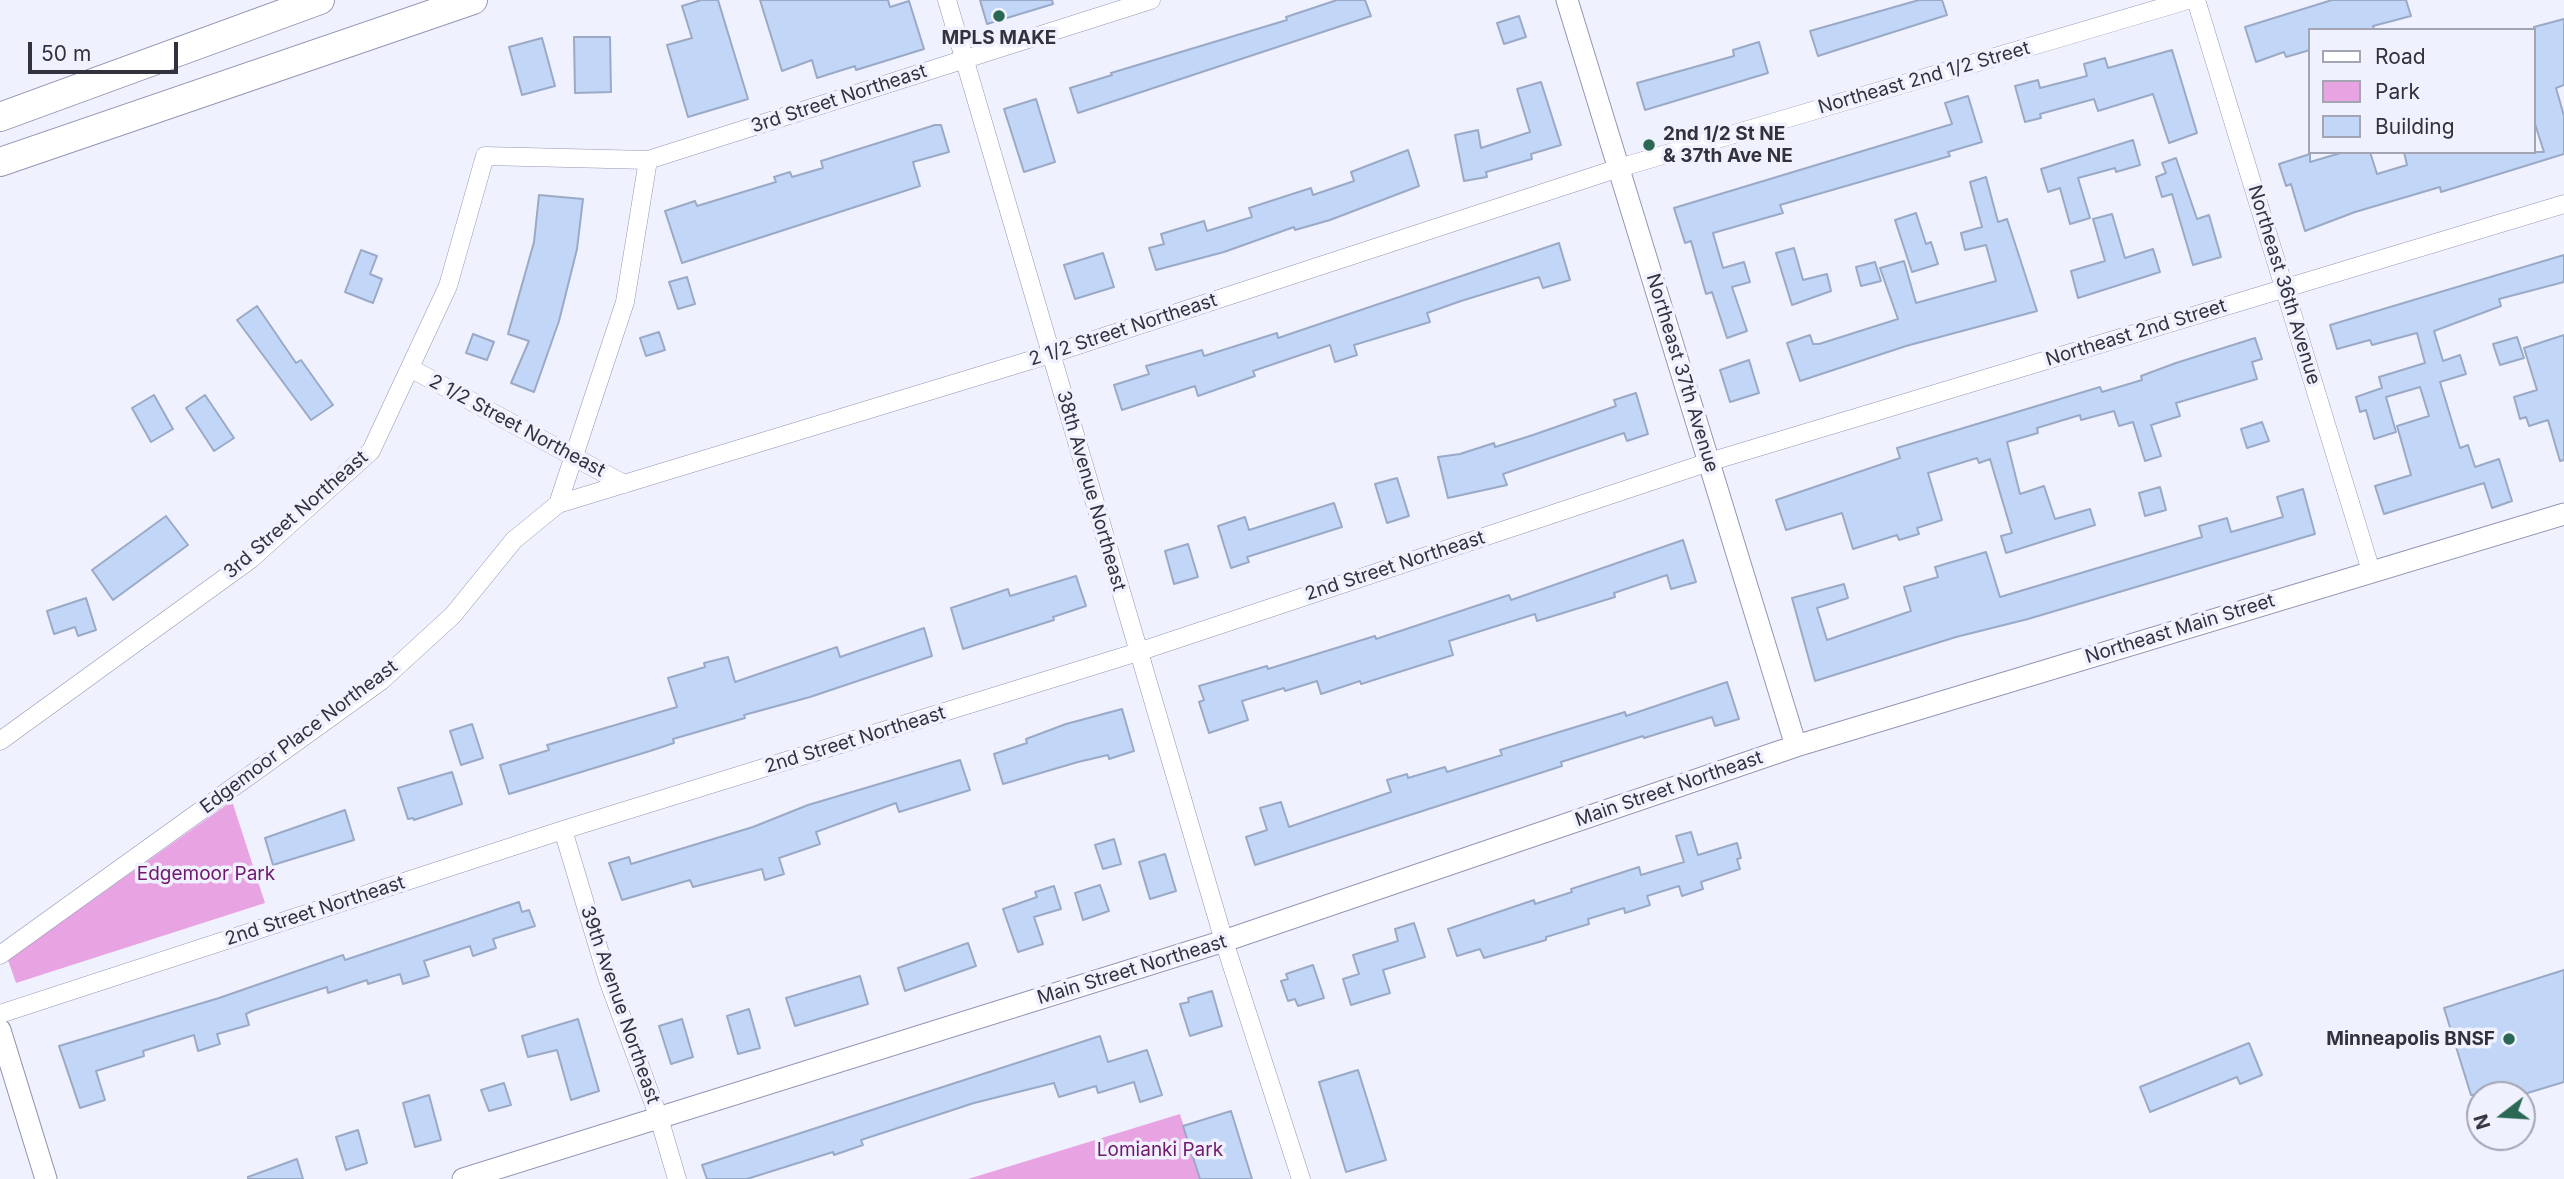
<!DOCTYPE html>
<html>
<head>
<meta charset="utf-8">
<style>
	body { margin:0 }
	#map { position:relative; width:2564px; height:1179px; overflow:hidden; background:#f0f1fe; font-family:Inter,sans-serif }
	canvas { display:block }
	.legend { position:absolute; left:2308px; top:28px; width:228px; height:126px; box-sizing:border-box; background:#f0f1fe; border:2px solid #a4a5b2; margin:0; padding:9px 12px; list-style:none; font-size:21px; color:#32323f }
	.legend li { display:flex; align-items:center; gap:14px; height:35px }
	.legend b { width:35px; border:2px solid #a4a5b2 }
	.north { position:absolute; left:2466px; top:1081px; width:70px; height:70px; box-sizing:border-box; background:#f0f1fe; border:2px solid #a4a5b2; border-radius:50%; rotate:253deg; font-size:19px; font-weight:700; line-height:28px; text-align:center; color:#32323f }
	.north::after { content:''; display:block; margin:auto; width:24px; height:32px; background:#2a6854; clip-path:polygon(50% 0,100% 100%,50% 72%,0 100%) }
	.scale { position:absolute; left:28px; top:42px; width:150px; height:32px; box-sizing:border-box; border:4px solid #32323f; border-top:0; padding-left:9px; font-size:21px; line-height:24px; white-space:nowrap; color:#32323f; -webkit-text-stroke:5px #f0f1fe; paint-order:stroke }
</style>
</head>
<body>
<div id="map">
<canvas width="2564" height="1179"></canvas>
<ul class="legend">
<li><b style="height:9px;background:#fff"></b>Road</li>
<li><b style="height:19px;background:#e8a3e2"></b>Park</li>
<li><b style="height:19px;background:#c2d6f7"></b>Building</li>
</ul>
<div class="north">N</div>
<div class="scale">50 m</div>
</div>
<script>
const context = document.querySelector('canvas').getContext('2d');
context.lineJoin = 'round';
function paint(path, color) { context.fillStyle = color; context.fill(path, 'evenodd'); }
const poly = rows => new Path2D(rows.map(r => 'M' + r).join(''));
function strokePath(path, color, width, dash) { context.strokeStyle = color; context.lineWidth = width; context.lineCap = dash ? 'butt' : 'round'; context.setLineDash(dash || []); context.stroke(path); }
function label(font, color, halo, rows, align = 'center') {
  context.font = font + ' Inter,sans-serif'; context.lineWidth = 7; context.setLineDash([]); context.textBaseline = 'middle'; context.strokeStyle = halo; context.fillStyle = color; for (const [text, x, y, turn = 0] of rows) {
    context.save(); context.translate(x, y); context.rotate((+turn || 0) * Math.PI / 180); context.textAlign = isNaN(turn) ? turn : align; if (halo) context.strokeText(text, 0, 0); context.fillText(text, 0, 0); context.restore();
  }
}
paint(poly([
	[232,801,265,903,16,983,8,960],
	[1180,1114,1200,1179,968,1179]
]), '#e8a3e2');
const building = poly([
	[701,0,718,0,748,99,688,117,667,45,692,38,682,6,701,0],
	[760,0,888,0,890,7,909,1,924,49,856,70,855,66,817,78,812,60,782,71,760,0],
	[980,0,1052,0,1053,4,987,24,980,0],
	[1337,0,1365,0,1371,16,1078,113,1070,88,1112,75,1111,73,1287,20,1286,17,1337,0],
	[1919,0,1942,0,1947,15,1818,56,1810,31,1919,0],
	[2332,0,2406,0,2411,16,2373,26,2374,30,2310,30,2310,50,2286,57,2284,52,2256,62,2245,27,2332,0],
	[1519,16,1526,37,1504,44,1497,23,1519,16],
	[2564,19,2564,85,2556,88,2564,116,2564,154,2441,192,2440,187,2355,212,2305,231,2291,184,2286,186,2279,164,2310,154,2310,162,2344,152,2370,152,2377,174,2407,165,2404,152,2544,152,2534,121,2534,27,2564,19],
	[574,37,610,37,611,92,575,93,574,37],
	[542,38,555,86,522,95,509,47,542,38],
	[1759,42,1768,73,1645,110,1637,83,1734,56,1733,50,1759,42],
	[2172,50,2197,133,2169,143,2153,94,2098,111,2094,99,2040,114,2041,118,2025,122,2015,86,2038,80,2040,88,2087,76,2084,64,2105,58,2108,68,2172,50],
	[1541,82,1561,145,1531,154,1532,159,1486,172,1487,177,1464,181,1455,135,1478,130,1481,148,1530,132,1517,89,1541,82],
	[1968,96,1982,142,1948,152,1950,156,1780,205,1783,213,1713,233,1723,268,1744,262,1750,282,1732,287,1747,331,1727,338,1712,292,1706,294,1691,241,1685,243,1674,208,1952,124,1945,103,1968,96],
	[1036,99,1055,162,1024,172,1004,109,1036,99],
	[935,125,941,125,949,152,913,162,920,186,682,263,665,211,695,201,697,206,776,182,774,177,790,172,792,177,823,168,821,161,935,125],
	[2133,140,2140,165,2116,172,2115,168,2078,178,2090,218,2070,224,2060,188,2048,192,2041,169,2133,140],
	[1408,150,1419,186,1330,220,1295,230,1294,227,1224,252,1156,270,1149,248,1164,244,1161,234,1204,221,1207,231,1252,217,1249,208,1311,188,1313,195,1354,181,1351,172,1408,150],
	[2176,158,2197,219,2209,215,2221,257,2193,265,2172,194,2162,197,2156,177,2166,173,2162,163,2176,158],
	[1986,177,1998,222,2007,219,2037,311,1906,346,1800,381,1787,343,1810,335,1813,344,1819,344,1898,319,1880,268,1904,261,1916,303,1996,281,1986,245,1965,250,1961,233,1982,227,1970,182,1986,177],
	[539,195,583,199,577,249,559,321,534,392,511,383,529,341,508,334,534,242,539,195],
	[1916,213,1926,244,1931,242,1938,264,1912,272,1895,220,1916,213],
	[2112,214,2125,258,2153,249,2160,272,2078,298,2071,271,2105,261,2093,219,2112,214],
	[1559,243,1570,280,1543,288,1539,277,1461,301,1427,313,1430,322,1354,345,1357,355,1335,362,1330,345,1253,371,1255,376,1198,396,1195,386,1122,410,1114,385,1149,374,1146,366,1202,350,1204,356,1277,333,1278,338,1559,243],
	[1794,248,1803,280,1827,274,1831,291,1792,305,1776,253,1794,248],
	[361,250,377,256,370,274,382,279,373,303,345,292,361,250],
	[1103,253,1114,287,1075,299,1064,265,1103,253],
	[2564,255,2564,282,2499,299,2501,306,2434,331,2443,361,2460,355,2466,374,2440,382,2460,448,2468,445,2475,467,2499,459,2512,501,2492,508,2484,483,2384,514,2375,486,2411,475,2397,426,2429,416,2420,387,2386,397,2396,432,2374,439,2366,410,2360,412,2356,397,2382,388,2379,377,2425,363,2417,333,2372,345,2370,340,2337,349,2330,325,2564,255],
	[1875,262,1881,281,1861,286,1856,267,1875,262],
	[687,277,695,304,678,309,669,282,687,277],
	[257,306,296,363,301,360,333,405,311,420,237,320,257,306],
	[659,332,665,350,646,356,640,338,659,332],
	[473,334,494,342,487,360,466,353,473,334],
	[2564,335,2564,460,2560,461,2548,420,2529,426,2526,417,2520,419,2514,397,2537,390,2524,348,2564,335],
	[2517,337,2524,358,2500,365,2493,344,2517,337],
	[2255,338,2262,359,2252,362,2257,379,2176,403,2180,416,2151,425,2161,456,2145,461,2133,422,2119,426,2114,411,2081,420,2080,415,2037,428,2038,433,2007,442,2020,494,2044,486,2055,519,2090,509,2095,525,2006,553,2001,536,2012,533,1990,459,1979,463,1977,458,1928,473,1942,520,1917,528,1919,534,1899,540,1897,535,1853,549,1842,513,1786,530,1776,500,1900,458,1897,448,2100,387,2102,392,2142,380,2141,376,2176,363,2255,338],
	[1749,360,1759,393,1730,402,1720,370,1749,360],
	[1636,393,1648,434,1627,441,1624,433,1503,474,1507,485,1448,498,1438,457,1460,454,1494,443,1495,447,1533,435,1616,406,1614,400,1636,393],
	[154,395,173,429,151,442,132,408,154,395],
	[205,395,234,438,214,451,186,408,205,395],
	[2262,422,2269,441,2247,448,2241,429,2262,422],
	[1397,478,1409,516,1387,523,1375,484,1397,478],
	[2160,487,2166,510,2145,516,2139,493,2160,487],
	[2303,489,2315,534,2028,619,1956,637,1815,681,1792,598,1844,584,1848,598,1817,608,1827,640,1911,611,1904,587,1938,577,1935,567,1986,552,2000,597,2202,537,2199,526,2227,518,2231,532,2283,517,2277,497,2303,489],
	[1334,503,1342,527,1247,557,1249,562,1231,568,1218,526,1245,517,1249,530,1334,503],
	[166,516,188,545,113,600,92,570,166,516],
	[1683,540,1696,582,1671,589,1667,575,1614,593,1615,597,1537,621,1535,614,1484,630,1449,641,1453,655,1361,684,1360,681,1321,694,1317,681,1285,691,1284,688,1242,701,1248,720,1209,733,1199,702,1204,700,1199,686,1267,666,1268,669,1375,636,1376,639,1509,595,1511,600,1683,540],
	[1188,544,1198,577,1174,584,1165,551,1188,544],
	[1076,576,1086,606,1053,617,1054,620,963,649,951,608,1008,589,1010,596,1076,576],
	[86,598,96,630,78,636,75,627,54,634,47,611,86,598],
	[924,628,932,656,810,697,744,715,745,718,673,739,674,743,650,751,509,794,500,765,549,750,547,745,677,707,668,678,705,667,704,663,728,657,735,682,837,647,840,657,924,628],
	[1727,682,1739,719,1715,726,1712,717,1644,738,1643,736,1561,762,1562,766,1255,865,1246,837,1267,830,1260,808,1281,802,1289,827,1391,792,1387,780,1407,774,1408,778,1445,767,1447,772,1502,755,1500,750,1625,712,1626,716,1727,682],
	[1122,709,1134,751,1109,759,1108,755,1078,762,1003,784,994,754,1027,743,1026,739,1066,724,1122,709],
	[472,724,483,758,461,765,450,731,472,724],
	[960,760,970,790,899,812,896,803,816,832,820,844,779,858,784,874,765,880,762,869,693,887,690,880,622,900,609,863,629,857,631,864,753,827,808,805,960,760],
	[452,772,462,804,414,820,413,818,408,819,398,788,452,772],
	[345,810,354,840,273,865,265,838,345,810],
	[1691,832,1698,855,1737,843,1741,858,1737,859,1740,869,1701,882,1703,889,1682,896,1679,886,1647,896,1650,905,1625,913,1624,908,1588,919,1589,924,1546,937,1546,940,1484,958,1480,949,1457,956,1448,929,1534,900,1535,904,1572,892,1571,889,1639,867,1641,875,1684,862,1676,836,1691,832],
	[1114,839,1121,864,1103,869,1095,845,1114,839],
	[1165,854,1176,891,1150,899,1139,862,1165,854],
	[1100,885,1109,911,1083,920,1075,893,1100,885],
	[1054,886,1061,909,1034,917,1043,944,1018,952,1003,909,1037,897,1035,892,1054,886],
	[519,902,522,912,529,910,535,926,493,939,496,948,473,956,470,946,424,961,429,976,403,984,400,974,368,984,367,980,328,993,327,987,252,1011,246,1014,249,1025,217,1034,220,1044,198,1051,194,1035,143,1051,144,1056,96,1071,105,1100,80,1108,59,1046,219,998,343,955,345,960,519,902],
	[1414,923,1425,957,1383,970,1390,993,1351,1005,1343,979,1359,974,1353,955,1398,941,1395,929,1414,923],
	[968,943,976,966,905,991,898,968,968,943],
	[1313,965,1324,998,1298,1006,1295,999,1288,1001,1281,981,1288,979,1286,974,1313,965],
	[2564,970,2564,1082,2521,1095,2471,1095,2444,1008,2564,970],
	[860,976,868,1004,795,1026,786,998,860,976],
	[1212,991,1222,1026,1190,1036,1180,1004,1189,1002,1188,998,1212,991],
	[749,1009,760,1048,738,1054,727,1016,749,1009],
	[578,1019,599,1091,571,1100,557,1050,528,1057,522,1036,578,1019],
	[682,1019,693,1057,671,1064,659,1026,682,1019],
	[1100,1036,1108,1062,1147,1050,1162,1095,1140,1102,1134,1082,1098,1093,1096,1086,1059,1097,1054,1083,974,1103,861,1140,863,1145,834,1155,833,1152,747,1179,707,1179,702,1165,1100,1036],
	[2249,1043,2262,1075,2240,1084,2237,1077,2150,1112,2140,1087,2249,1043],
	[1358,1070,1386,1160,1346,1172,1319,1082,1358,1070],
	[504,1083,511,1105,489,1111,481,1090,504,1083],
	[429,1095,441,1140,415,1147,403,1103,429,1095],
	[1231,1111,1252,1179,1200,1179,1183,1126,1231,1111],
	[358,1130,367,1163,346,1170,336,1137,358,1130],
	[297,1159,303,1179,248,1179,248,1177,297,1159]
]);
paint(building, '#c2d6f7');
strokePath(building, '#9aaac6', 2);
const minor = poly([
	[947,0,1224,941,1301,1179],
	[2196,0,2371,571],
	[410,368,624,484],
	[558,504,1051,354,1619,168,2188,0],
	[0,741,251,559,371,451,448,286,485,156,648,160,1151,0],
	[563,830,608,980,659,1118,677,1179],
	[0,955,381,681,453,615,514,540,558,504,625,302,648,160],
	[0,1014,563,830,1138,652,1709,462,2564,204]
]);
const tertiary = poly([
	[1567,0,1796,746],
	[0,1030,46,1179],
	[463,1179,1224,941,1796,746,2564,514]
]);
const primary = poly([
	[0,117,320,0],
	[0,162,473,0]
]);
strokePath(minor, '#9495b3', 19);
strokePath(tertiary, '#9495b3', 23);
strokePath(primary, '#9495b3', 30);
strokePath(minor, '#fff', 18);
strokePath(tertiary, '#fff', 21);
strokePath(primary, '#fff', 28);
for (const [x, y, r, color] of [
	[999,16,7,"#2a6854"],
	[1649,145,7,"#2a6854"],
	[2509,1039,7,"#2a6854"]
]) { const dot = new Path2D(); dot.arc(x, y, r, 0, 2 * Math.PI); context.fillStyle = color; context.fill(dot); strokePath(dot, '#f0f1fe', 2.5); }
label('bold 19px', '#32323f', '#f0f1fe', [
	["MPLS MAKE",999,38],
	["2nd 1/2 St NE",1663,134,"left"],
	["& 37th Ave NE",1663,156,"left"],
	["Minneapolis BNSF",2495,1039,"right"]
]);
label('19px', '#32323f', '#f0f1fe', [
	["Northeast 2nd 1/2 Street",1924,78,-16],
	["3rd Street Northeast",839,99,-18],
	["Northeast 36th Avenue",2284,285,73],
	["2 1/2 Street Northeast",1123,330,-18],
	["Northeast 2nd Street",2136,333,-17],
	["Northeast 37th Avenue",1682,373,73],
	["2 1/2 Street Northeast",517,426,28],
	["38th Avenue Northeast",1091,491,74],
	["3rd Street Northeast",296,515,-41],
	["2nd Street Northeast",1395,566,-18],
	["Northeast Main Street",2180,629,-17],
	["Edgemoor Place Northeast",299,737,-37],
	["2nd Street Northeast",855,740,-17],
	["Main Street Northeast",1669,789,-19],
	["2nd Street Northeast",315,911,-18],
	["Main Street Northeast",1132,970,-17],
	["39th Avenue Northeast",620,1005,71]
]);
label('19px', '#71176e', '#f0f1fe', [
	["Edgemoor Park",206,874],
	["Lomianki Park",1160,1150]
]);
</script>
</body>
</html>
